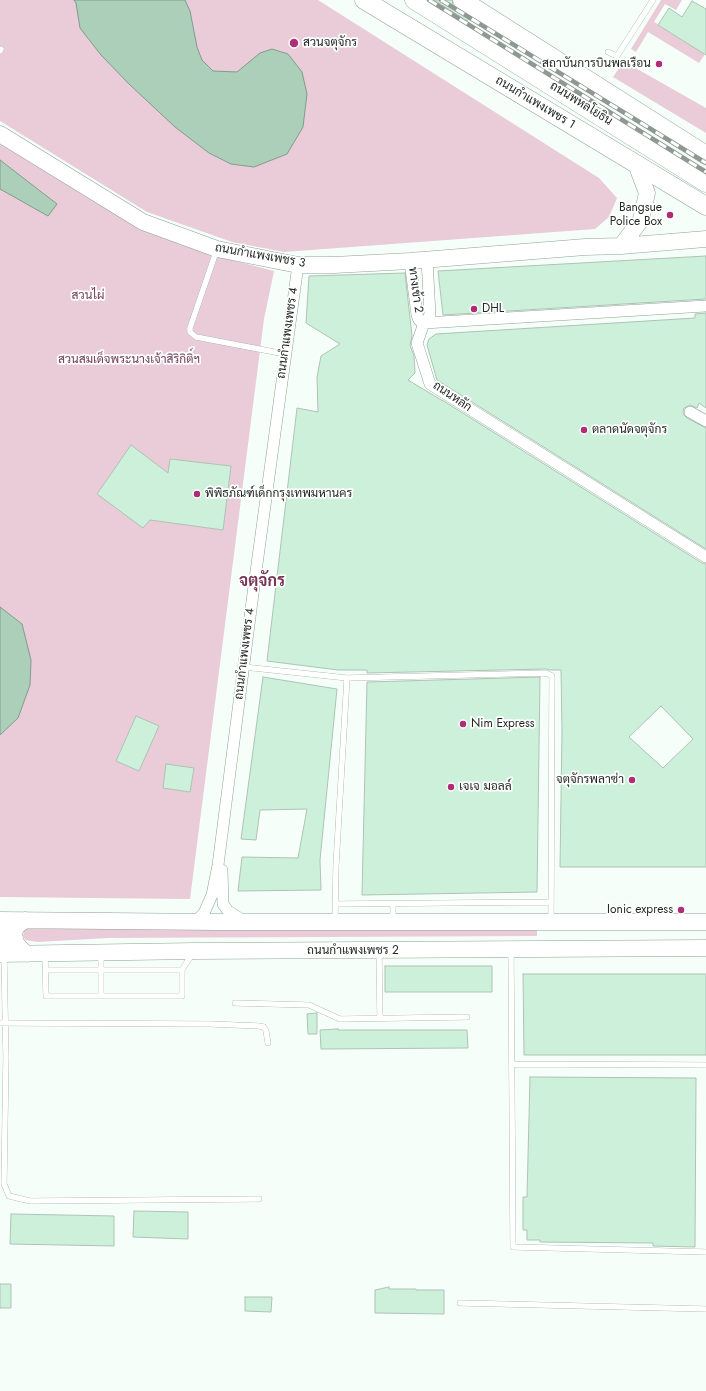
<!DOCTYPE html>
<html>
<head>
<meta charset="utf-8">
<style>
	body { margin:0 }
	canvas { display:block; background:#f5fef9 }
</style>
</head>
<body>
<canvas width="706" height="1391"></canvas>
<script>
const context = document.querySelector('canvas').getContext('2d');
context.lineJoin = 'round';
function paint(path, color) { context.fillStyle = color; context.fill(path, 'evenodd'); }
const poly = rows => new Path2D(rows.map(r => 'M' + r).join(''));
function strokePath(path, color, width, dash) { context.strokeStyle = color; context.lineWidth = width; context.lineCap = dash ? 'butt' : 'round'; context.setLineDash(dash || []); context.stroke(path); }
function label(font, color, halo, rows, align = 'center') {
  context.font = font + ' Jost,Sarabun,sans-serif'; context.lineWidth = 3.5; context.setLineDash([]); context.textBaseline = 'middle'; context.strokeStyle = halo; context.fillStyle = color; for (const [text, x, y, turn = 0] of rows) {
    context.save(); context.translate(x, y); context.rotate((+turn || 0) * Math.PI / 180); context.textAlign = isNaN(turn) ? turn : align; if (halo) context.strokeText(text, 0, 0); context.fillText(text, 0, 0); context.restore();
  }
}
paint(poly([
	[0,0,318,0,599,178,617,198,609,217,595,229,284,252,232,242,147,212,0,121],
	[661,0,682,0,676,10,665,4,654,22,705,54,699,63,648,32,636,52,631,49],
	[621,65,630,69,632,66,706,108,706,133,613,77],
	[0,140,228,259,274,271,264,319,190,899,0,897],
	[25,928,537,929,537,936,108,938,38,942,25,940,23,935]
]), '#e9ccd8');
const water = poly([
	[74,0,185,0,190,11,197,47,202,60,213,71,237,72,260,53,272,49,288,54,302,72,307,94,303,127,287,154,254,167,231,164,209,153,175,127,129,84,101,55,80,28,76,3,74,0],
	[0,160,57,204,48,216,0,189,0,160],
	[0,607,22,624,31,660,30,685,18,718,0,735,0,607]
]);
paint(water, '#accfba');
strokePath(water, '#819c8c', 1);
const building = poly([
	[434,0,452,0,453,5,456,9,470,17,467,21,434,0],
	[692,1,706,9,706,55,658,25,669,8,682,17,692,1],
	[706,256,706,299,443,315,438,271,706,256],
	[405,273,412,336,410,345,414,356,415,373,408,380,443,401,442,400,702,563,706,564,706,867,560,867,562,731,561,670,550,670,546,669,367,673,367,670,338,670,267,661,297,408,318,412,317,377,321,356,340,344,306,323,309,276,405,273],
	[661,706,693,739,663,768,629,737,661,706],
	[706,313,706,408,699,403,697,408,690,405,684,408,683,412,684,415,687,418,706,428,706,549,437,380,427,345,429,339,436,334,695,318,695,314,706,313],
	[131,445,168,473,170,459,231,466,223,530,150,520,143,528,97,494,131,445],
	[263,677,337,689,320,860,321,890,238,891,242,857,298,858,307,809,260,810,256,840,241,839,263,677],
	[540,677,537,892,362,895,367,682,540,677],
	[136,716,159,726,139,771,116,761,136,716],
	[166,764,194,768,190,792,163,788,166,764],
	[385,966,492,966,492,992,385,992,385,966],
	[523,974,706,974,706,1055,524,1055,523,974],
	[317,1013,317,1034,308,1034,307,1014,317,1013],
	[338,1029,338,1030,467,1030,468,1048,321,1049,320,1030,338,1029],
	[530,1077,696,1078,695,1247,653,1246,653,1243,540,1242,540,1240,527,1240,527,1230,523,1230,523,1197,527,1197,530,1077],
	[134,1211,188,1212,188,1239,133,1237,134,1211],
	[11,1214,114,1216,114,1246,10,1244,11,1214],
	[0,1284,11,1284,11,1308,0,1308,0,1284],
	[389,1287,389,1289,416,1289,416,1290,444,1290,444,1314,375,1313,375,1290,389,1287],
	[245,1297,272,1297,271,1312,245,1311,245,1297]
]);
paint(building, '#cdf0da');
strokePath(building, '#aec3b6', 1);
const lane = poly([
	[0,51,1,49],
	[608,52,617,56,653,0],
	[217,249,190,328,190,332,196,337,285,354],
	[244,667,347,678,546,673,552,676,551,922],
	[335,904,551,902],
	[393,904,393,920],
	[335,920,336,865,347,678],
	[511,951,513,1247,706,1252],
	[379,952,380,1018],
	[45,954,46,996,182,996,182,970,192,954],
	[4,956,6,1057,4,1184,9,1196,30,1201,259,1199],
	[46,970,182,970],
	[101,996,101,953],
	[235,1003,309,1005,340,1019,467,1017],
	[0,1023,211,1024,259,1026,264,1027,266,1031,268,1043],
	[512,1064,706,1065],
	[460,1303,706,1309]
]);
const street = poly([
	[410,261,417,315,419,320,424,323,427,320,430,315,427,259],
	[706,306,424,323,417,343,430,384,706,557],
	[690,412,706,421],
	[222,870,223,904,228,911,244,921],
	[195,922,204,913,212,895,218,865,254,586,298,265]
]);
const secondary = poly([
	[0,134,143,222,217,249,298,265,334,265,410,261,585,247,621,246,706,239],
	[621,246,641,220,647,193,636,164],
	[0,920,218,922,706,922],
	[25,920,16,927,14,934,16,943,20,948,27,954],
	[0,931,4,954],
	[0,954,195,951,706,948]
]);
const primary = poly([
	[364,0,706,206],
	[414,0,706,183],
	[462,0,706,155]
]);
strokePath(lane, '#8ea295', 6);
strokePath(street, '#8ea295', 12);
strokePath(secondary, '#8ea295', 17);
strokePath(primary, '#8ea295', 19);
strokePath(lane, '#fff', 5.5);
strokePath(street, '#fff', 11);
strokePath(secondary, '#fff', 16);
strokePath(primary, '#fff', 18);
const rail = poly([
	[429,0,706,172],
	[441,0,706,163]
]);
strokePath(rail, '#909893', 4.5);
strokePath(rail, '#fff', 3, [9]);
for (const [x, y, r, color] of [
	[294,43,5,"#af2c76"],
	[659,64,4,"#af2c76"],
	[670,215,4,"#af2c76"],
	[474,309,4,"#af2c76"],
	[584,430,4,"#af2c76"],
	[197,494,4,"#af2c76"],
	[463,724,4,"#af2c76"],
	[632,780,4,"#af2c76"],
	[451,787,4,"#af2c76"],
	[681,910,4,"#af2c76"]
]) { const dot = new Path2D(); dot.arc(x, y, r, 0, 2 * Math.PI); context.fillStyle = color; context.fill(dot); strokePath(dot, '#fff', 1.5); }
label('12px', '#1e2621', '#fff', [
	["สวนจตุจักร",303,43],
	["สถาบันการบินพลเรือน",651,64,"right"],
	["Bangsue",662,208,"right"],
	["Police Box",662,222,"right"],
	["DHL",482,309],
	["ตลาดนัดจตุจักร",592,430],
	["พิพิธภัณฑ์เด็กกรุงเทพมหานคร",205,494],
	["Nim Express",471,724],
	["จตุจักรพลาซ่า",624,780,"right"],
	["เจเจ มอลล์",459,787],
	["Ionic express",673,910,"right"]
], 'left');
label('12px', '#1e2621', '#fff', [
	["ถนนกำแพงเพชร 1",535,103,31],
	["ถนนพหลโยธิน",581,104,32],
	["ถนนกำแพงเพชร 3",260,256,10],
	["ทางเข้า 2",415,290,82],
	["ถนนกำแพงเพชร 4",288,333,-82],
	["ถนนหลัก",452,397,34],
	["ถนนกำแพงเพชร 4",245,654,-83],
	["ถนนกำแพงเพชร 2",353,951]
]);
label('12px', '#724057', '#fff', [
	["สวนไผ่",88,296],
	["สวนสมเด็จพระนางเจ้าสิริกิติ์ฯ",129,360]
]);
label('bold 16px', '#773656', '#fff', [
	["จตุจักร",262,582]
]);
</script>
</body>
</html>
